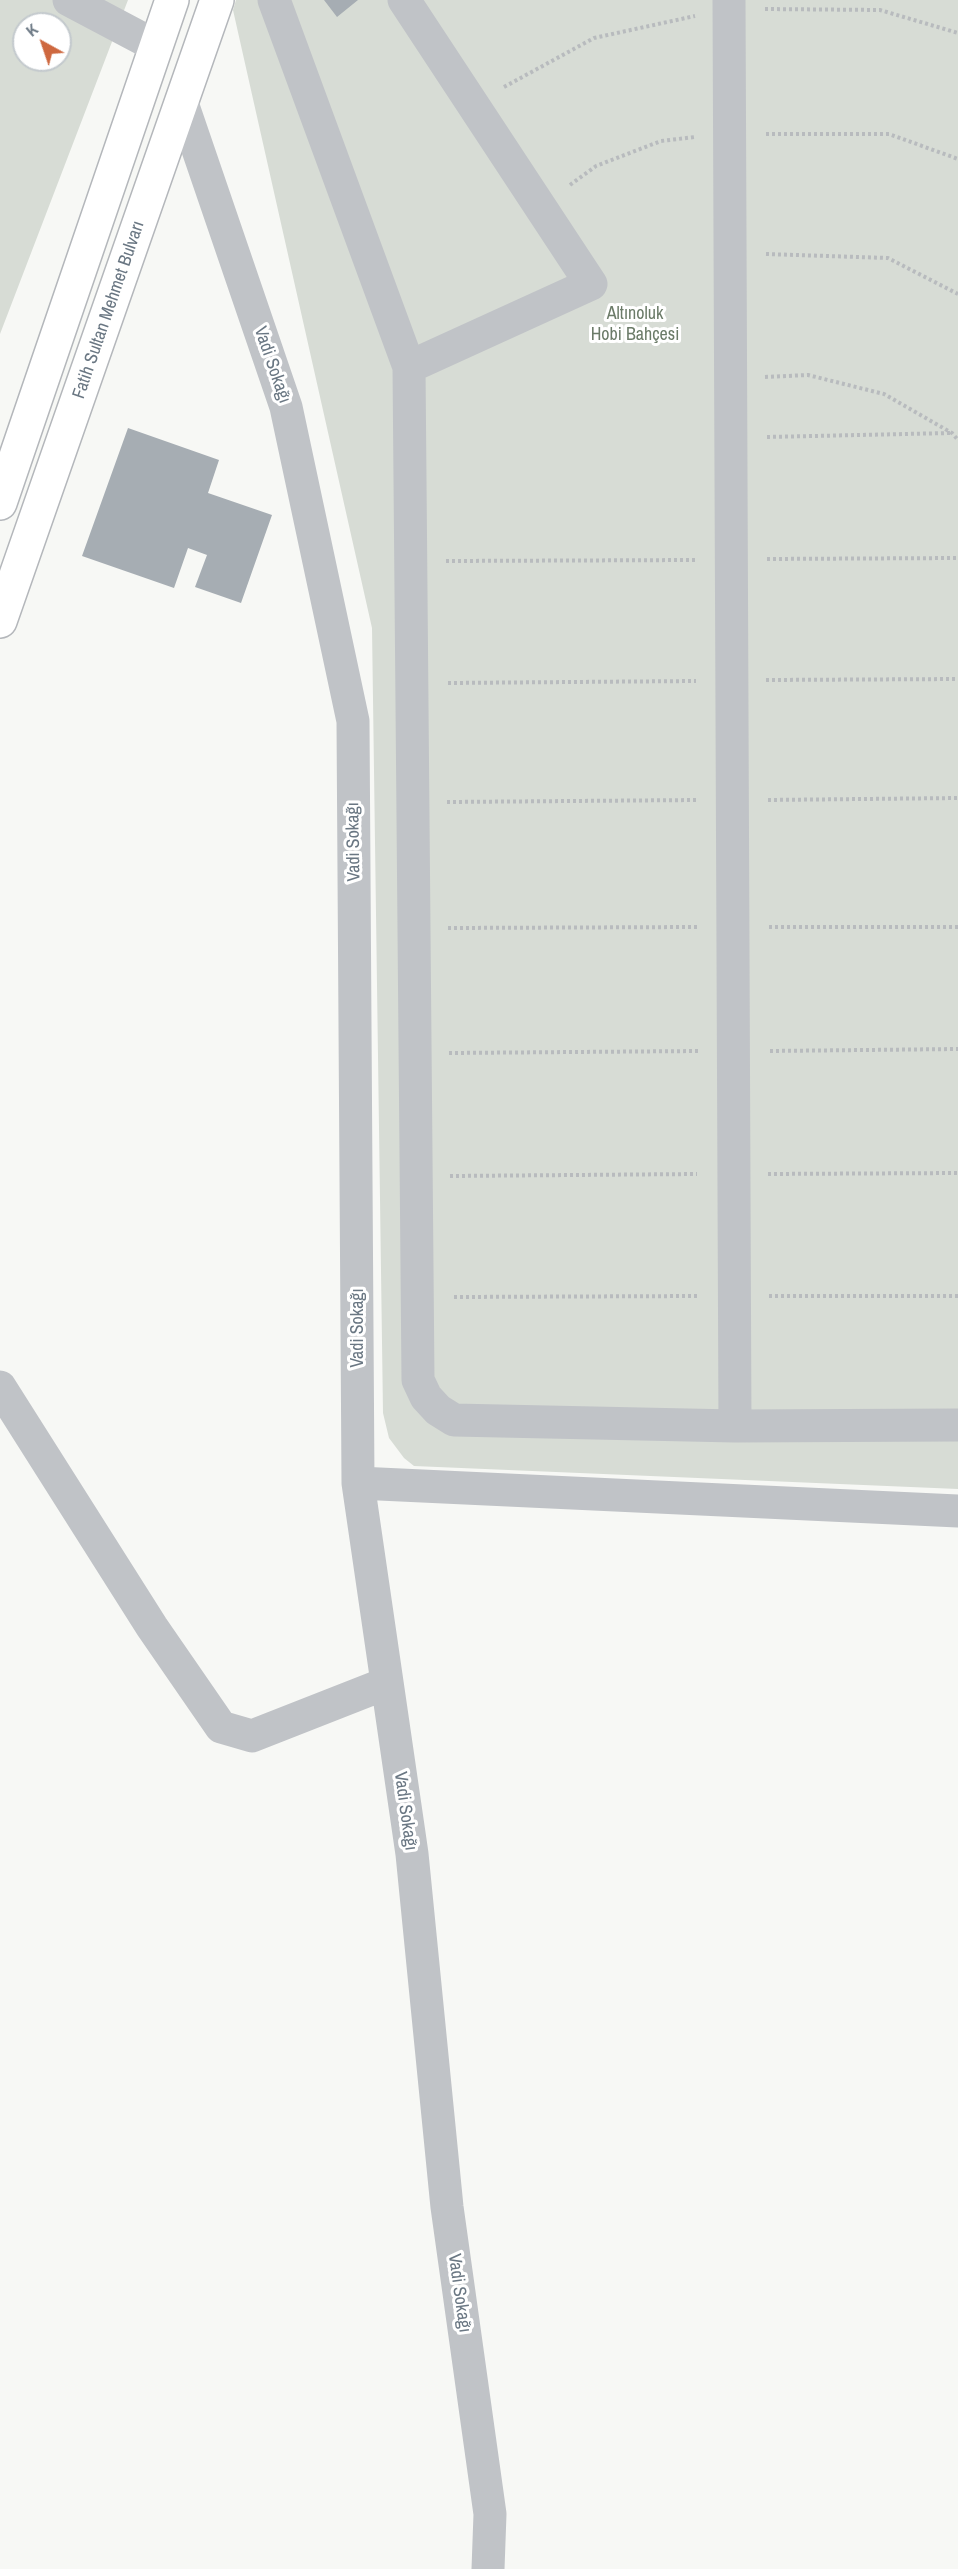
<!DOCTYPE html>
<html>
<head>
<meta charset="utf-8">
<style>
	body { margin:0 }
	#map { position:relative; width:958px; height:2569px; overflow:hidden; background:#f7f8f5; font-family:"Archivo Narrow",sans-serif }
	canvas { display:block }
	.north { position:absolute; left:12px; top:12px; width:60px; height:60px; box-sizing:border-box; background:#fff; border:2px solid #c3c9cd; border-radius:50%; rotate:320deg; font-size:16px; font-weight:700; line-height:24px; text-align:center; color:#6a7783 }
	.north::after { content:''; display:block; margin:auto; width:21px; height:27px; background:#ce683f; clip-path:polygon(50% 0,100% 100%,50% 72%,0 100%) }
</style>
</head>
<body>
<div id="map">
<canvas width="958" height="2569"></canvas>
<div class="north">K</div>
</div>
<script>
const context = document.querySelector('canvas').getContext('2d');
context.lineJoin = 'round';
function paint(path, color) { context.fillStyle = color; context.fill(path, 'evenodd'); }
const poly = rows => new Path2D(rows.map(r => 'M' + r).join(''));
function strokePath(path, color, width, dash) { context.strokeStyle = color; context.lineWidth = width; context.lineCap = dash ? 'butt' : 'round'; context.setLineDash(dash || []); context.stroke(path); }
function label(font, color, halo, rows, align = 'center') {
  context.font = font + ' "Archivo Narrow",sans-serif'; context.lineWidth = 6; context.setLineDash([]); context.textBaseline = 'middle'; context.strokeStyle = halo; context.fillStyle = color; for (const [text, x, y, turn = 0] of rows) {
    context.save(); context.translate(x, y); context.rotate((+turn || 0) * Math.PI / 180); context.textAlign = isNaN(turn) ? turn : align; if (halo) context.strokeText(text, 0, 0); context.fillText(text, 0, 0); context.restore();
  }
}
paint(poly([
	[0,0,128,0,0,334],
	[24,24,60,24,60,60,24,60],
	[236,0,958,0,958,1489,414,1466,404,1458,389,1438,383,1413,372,628,233,10]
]), '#d7dcd5');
paint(poly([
	[324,0,358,0,337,17],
	[128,428,219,460,208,493,272,515,241,603,195,587,207,555,188,548,174,588,82,556]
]), '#a6adb3');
const major = poly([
	[0,503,172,0],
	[0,621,217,0]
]);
strokePath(major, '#b4b7bb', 36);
strokePath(poly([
	[765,9,880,10,958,33],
	[504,87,594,38,695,16],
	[766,134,889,134,958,159],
	[570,185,596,166,661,141,695,137],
	[766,254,888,258,958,294],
	[765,377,808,375,884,394,952,433,958,440],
	[767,437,951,433],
	[767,559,958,558],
	[446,561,696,560],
	[766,680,958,679],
	[448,683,696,681],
	[768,800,958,798],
	[447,802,697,800],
	[769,927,958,927],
	[448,928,698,927],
	[770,1051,958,1049],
	[449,1053,699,1051],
	[768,1174,958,1173],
	[450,1176,697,1174],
	[769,1296,958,1296],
	[454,1297,698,1296]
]), '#b8bbbe', 4, [3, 3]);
strokePath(poly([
	[69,0,156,46],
	[274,0,409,367,418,1380,426,1397,438,1410,454,1420,735,1426,958,1425],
	[404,0,591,284,409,367],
	[729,0,735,1426],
	[182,103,286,407,353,721,358,1483,412,1854,447,2207,490,2514,488,2569],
	[0,1387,152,1627,221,1727,252,1736,387,1683],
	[358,1483,958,1511]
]), '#c0c3c7', 33);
strokePath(major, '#fff', 33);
label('18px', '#6a7783', '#fff', [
	["Fatih Sultan Mehmet Bulvarı",109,310,-71],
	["Vadi Sokağı",272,365,71],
	["Vadi Sokağı",354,842,-91],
	["Vadi Sokağı",358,1328,-90],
	["Vadi Sokağı",405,1811,82],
	["Vadi Sokağı",459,2293,82]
]);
label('18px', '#6b7b68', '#fff', [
	["Altınoluk",635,314],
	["Hobi Bahçesi",635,335]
]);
</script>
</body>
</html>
